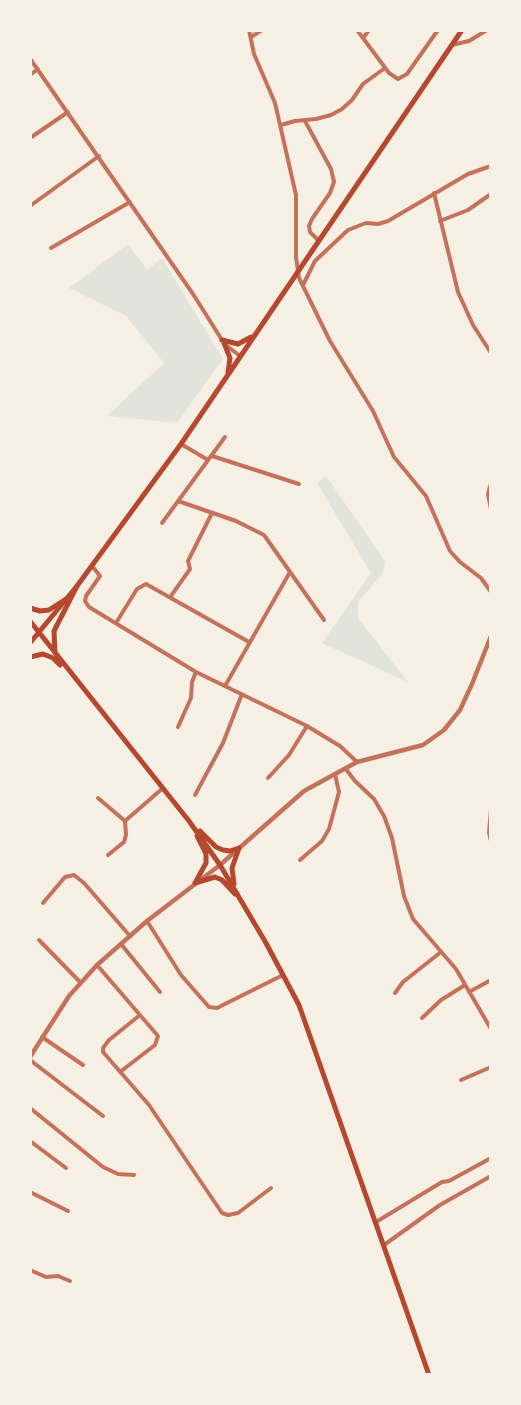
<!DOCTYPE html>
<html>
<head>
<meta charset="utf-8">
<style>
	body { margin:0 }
	#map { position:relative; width:521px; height:1405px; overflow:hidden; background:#f6efe4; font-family:"Alegreya Sans",sans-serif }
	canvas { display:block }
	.frame { position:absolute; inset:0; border:32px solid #f6efe4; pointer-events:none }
</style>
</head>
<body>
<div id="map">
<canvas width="521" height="1405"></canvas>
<div class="frame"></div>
</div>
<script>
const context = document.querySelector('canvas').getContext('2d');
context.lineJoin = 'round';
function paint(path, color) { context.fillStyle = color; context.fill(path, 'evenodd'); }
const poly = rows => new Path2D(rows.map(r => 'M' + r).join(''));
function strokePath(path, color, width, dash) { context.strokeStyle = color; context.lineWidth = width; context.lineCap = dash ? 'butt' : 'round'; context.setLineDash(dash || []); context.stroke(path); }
paint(poly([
	[128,244,147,270,162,258,223,359,177,423,107,416,164,363,126,316,69,288],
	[326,476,385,561,383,573,358,602,358,618,408,682,322,643,371,573,317,483]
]), '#e2e4dc');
strokePath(poly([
	[249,30,254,54,275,103,296,195,296,257,299,278,330,341,373,411,394,457,426,496,450,551,460,562,481,578,491,592],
	[357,30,389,73,398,79,407,74,438,30],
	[251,37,262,30],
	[363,38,369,30],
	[452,45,469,41,487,30],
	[31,60,193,294,222,340],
	[30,75,38,69],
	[305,121,331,169,334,182,330,193,312,219,309,226,310,232,318,240],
	[281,125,295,121,316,119,331,115,342,109,352,100,363,84,385,68],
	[30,138,68,112],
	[434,193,458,292,473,325,491,353],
	[30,206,99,156],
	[440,221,468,210,491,194],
	[51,248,130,202],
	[303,285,315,261,348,230,366,223,378,224,388,221,468,174,491,166],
	[227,346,240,356],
	[181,444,208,460],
	[212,456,299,484],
	[491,483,488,494,491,509],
	[178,501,236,521,264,535,324,620],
	[162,523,225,437],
	[92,566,100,576,86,596,85,601,89,607,196,672,307,726,340,746,357,762],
	[171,596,190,569,188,561,212,513],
	[116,623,137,589,146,584,249,642],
	[225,686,290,572],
	[178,727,191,698,192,682,196,672],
	[345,768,355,781,374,799,384,816,392,838,404,896,413,919,456,969,491,1029],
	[268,778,289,755,307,726],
	[195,795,223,743,242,694],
	[98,798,125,821,163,788],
	[491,810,489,833,491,841],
	[108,855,124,842,126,835,125,821],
	[300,860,322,841,329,829,339,792,335,774],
	[43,903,65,877,74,875,84,883,130,936],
	[147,921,181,975,209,1007,217,1008,283,975],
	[39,940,80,982],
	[121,944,160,992],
	[97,965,158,1036,155,1045,120,1072],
	[469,992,491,980],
	[395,993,403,982,441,952],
	[140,1015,109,1040,103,1048,103,1052,149,1105,222,1213,228,1215,238,1213,271,1188],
	[422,1018,441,1000,465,985],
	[42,1037,83,1065],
	[30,1060,103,1116],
	[461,1080,491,1067],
	[30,1108,103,1167,118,1174,134,1175],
	[30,1141,66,1168],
	[30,1192,68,1211],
	[376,1222,442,1182,449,1181,491,1158],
	[384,1245,440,1205,491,1176],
	[30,1270,46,1277,58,1276,70,1281]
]), '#c5725c', 4);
strokePath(poly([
	[30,1057,69,996,97,965,147,921,220,865,304,791,357,762,423,745,444,730,460,710,472,684,491,636]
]), '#c5725c', 4.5);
strokePath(poly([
	[222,340,238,344,251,337],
	[224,343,230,358,228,372],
	[30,643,77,586,181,444,462,30]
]), '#b5482f', 5);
strokePath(poly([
	[30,608,40,611,49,610,66,599],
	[30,621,189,821,220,865,266,943,299,1005,429,1375],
	[55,653,54,631,77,586],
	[30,657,43,654,53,658,60,665],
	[200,831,216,847,223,850,230,851,239,848],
	[195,883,206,863,206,854,197,836],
	[195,883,215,877,222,880,235,894],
	[234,884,232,868,239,848]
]), '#b5482f', 5);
</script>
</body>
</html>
